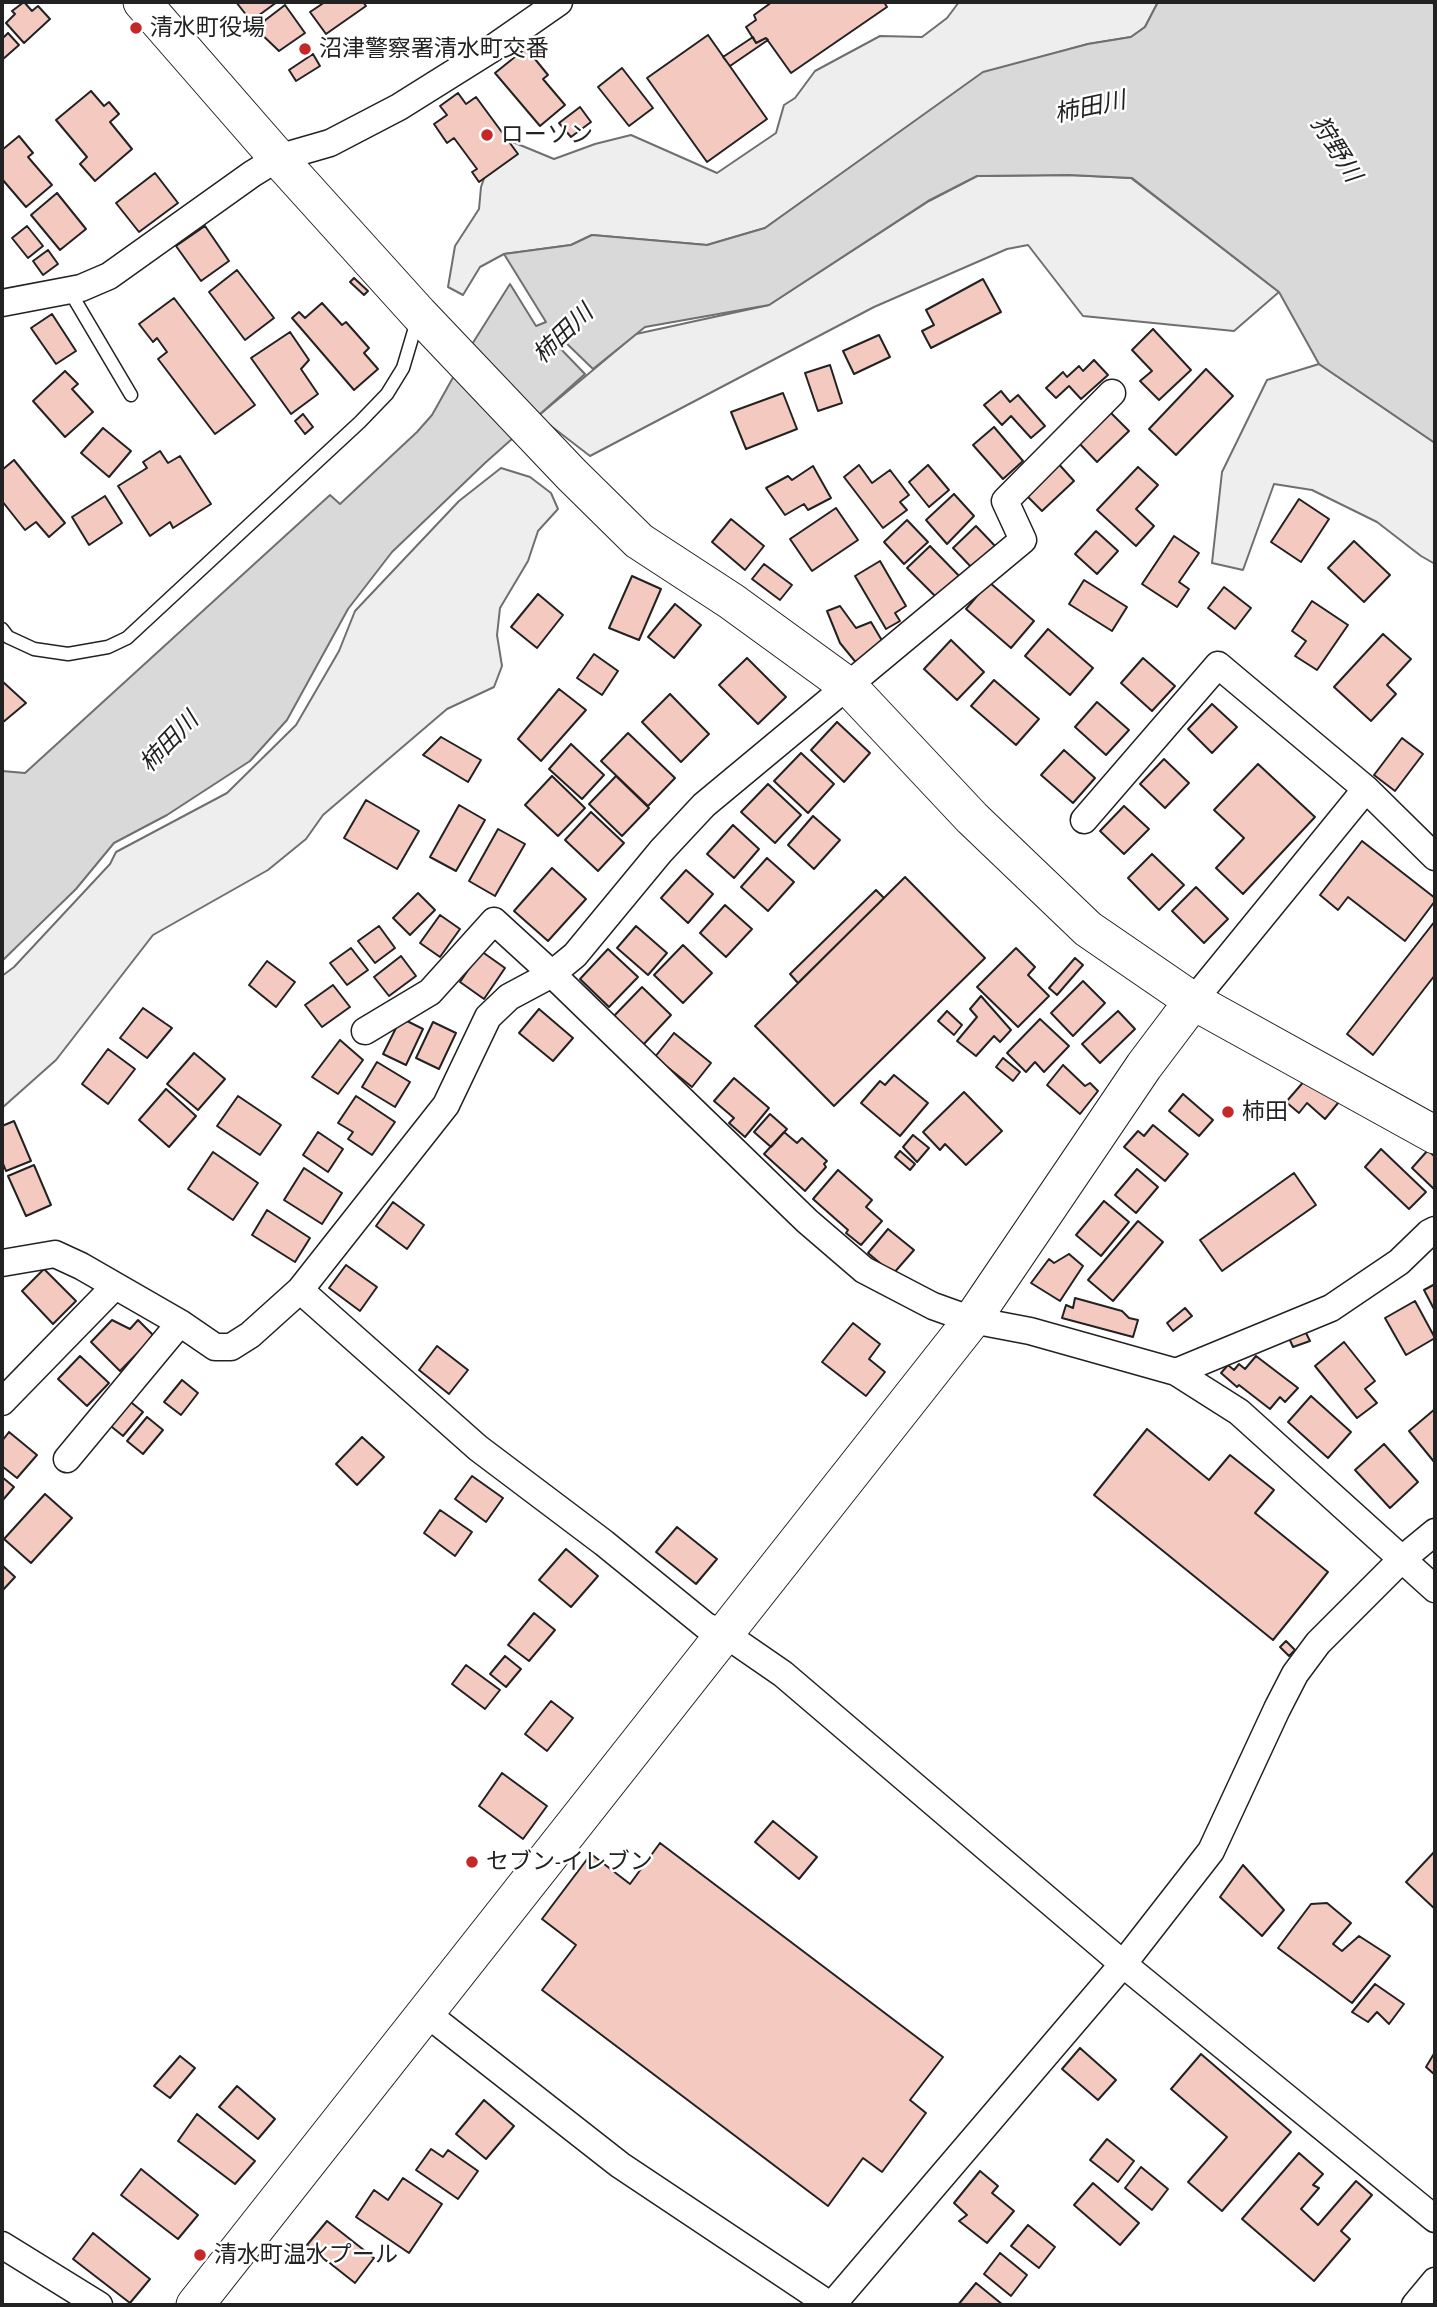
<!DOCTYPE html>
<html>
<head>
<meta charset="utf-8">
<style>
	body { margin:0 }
	#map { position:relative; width:1437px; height:2307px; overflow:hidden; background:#fff; font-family:"Asap Condensed",sans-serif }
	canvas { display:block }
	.frame { position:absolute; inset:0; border:4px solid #222; pointer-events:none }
</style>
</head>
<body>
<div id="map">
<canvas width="1437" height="2307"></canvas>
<div class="frame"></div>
</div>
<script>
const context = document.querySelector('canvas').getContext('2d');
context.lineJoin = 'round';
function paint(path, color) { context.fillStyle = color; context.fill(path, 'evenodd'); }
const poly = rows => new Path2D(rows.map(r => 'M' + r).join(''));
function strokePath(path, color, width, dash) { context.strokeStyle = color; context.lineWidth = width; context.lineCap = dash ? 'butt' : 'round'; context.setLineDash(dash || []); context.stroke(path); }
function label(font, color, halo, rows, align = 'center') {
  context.font = font + ' "Asap Condensed","Noto Sans JP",sans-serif'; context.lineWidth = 5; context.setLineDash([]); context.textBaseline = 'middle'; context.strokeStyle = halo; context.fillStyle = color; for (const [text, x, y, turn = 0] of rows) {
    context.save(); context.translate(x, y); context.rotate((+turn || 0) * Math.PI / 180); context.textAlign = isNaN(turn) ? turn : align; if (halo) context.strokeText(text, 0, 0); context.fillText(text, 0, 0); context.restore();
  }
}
const green = poly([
	[959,2,1158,2,1145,27,1131,37,1088,44,983,73,765,228,707,245,592,235,571,245,504,254,480,267,463,295,448,287,455,246,479,209,481,187,490,161,508,140,554,159,595,144,631,135,717,173,776,133,784,105,795,98,815,71,880,36,922,37,947,18,959,2],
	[1069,175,1131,178,1279,292,1234,331,1083,316,1028,245,1007,249,874,307,590,456,538,416,636,334,769,305,929,201,977,176,1069,175],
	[1319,364,1435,443,1435,564,1421,556,1377,522,1312,490,1274,484,1243,570,1212,563,1222,472,1267,380,1319,364],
	[501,468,530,477,551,493,558,509,538,531,528,561,500,608,497,635,502,666,494,687,447,709,323,815,306,839,268,870,153,935,56,1060,2,1108,2,976,14,967,110,864,116,852,227,793,296,725,339,651,355,611,459,501,501,468]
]);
paint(green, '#eee');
strokePath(green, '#6f6f6f', 2);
const water = poly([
	[1158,2,1433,2,1435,9,1435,443,1319,364,1279,292,1132,178,1069,175,977,176,928,201,769,305,645,327,593,369,561,338,556,344,585,374,485,463,392,552,348,609,287,720,250,761,167,815,114,843,76,889,2,961,2,771,25,773,330,495,340,504,417,432,432,415,469,349,510,284,536,326,546,322,504,254,571,245,592,235,707,245,765,228,983,72,1088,44,1131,37,1145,27,1158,2]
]);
paint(water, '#d9d9d9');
strokePath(water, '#6f6f6f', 2);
const building = poly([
	[24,2,32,11,38,6,50,19,24,43,6,23,15,14,12,11,24,2],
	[236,2,277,2,251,21,236,2],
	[325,2,363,2,366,6,326,34,310,12,325,2],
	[772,2,884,2,887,7,791,73,766,38,756,43,746,27,756,20,754,15,772,2],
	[285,5,305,33,279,51,255,28,285,5],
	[8,33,19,45,2,60,2,34,4,37,8,33],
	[708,35,767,119,707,162,647,78,708,35],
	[753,37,756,43,766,38,768,40,730,66,723,57,753,37],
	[526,48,548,75,543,79,565,105,540,126,495,73,526,48],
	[313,54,320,66,296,81,289,70,313,54],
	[622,68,653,108,629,126,598,87,622,68],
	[91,91,104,106,109,102,119,114,110,122,132,149,95,181,80,164,87,157,56,120,91,91],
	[458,93,466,104,476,97,518,154,479,182,472,172,477,169,454,138,447,143,434,124,447,115,440,106,458,93],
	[580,107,591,122,571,137,559,123,580,107],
	[19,136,33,153,28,157,52,185,26,207,2,179,2,150,19,136],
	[155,173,178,203,139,232,116,203,155,173],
	[57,193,86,229,60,250,31,215,57,193],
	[27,226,43,246,28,258,12,238,27,226],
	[205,226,229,261,201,281,176,246,205,226],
	[48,250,58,264,43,275,33,261,48,250],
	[237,270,274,318,245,340,209,292,237,270],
	[354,278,368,291,364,295,350,282,354,278],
	[983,279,1001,312,931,348,922,331,934,325,926,310,983,279],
	[174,298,255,405,215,434,158,359,167,352,157,338,153,342,139,324,174,298],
	[322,303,342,325,346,322,369,348,364,353,378,369,354,390,292,318,299,312,305,318,322,303],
	[52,314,76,351,56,364,31,328,52,314],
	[1153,329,1191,370,1159,400,1140,381,1152,371,1132,350,1153,329],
	[290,332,309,360,301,369,318,394,291,414,251,358,290,332],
	[879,335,890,357,854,374,843,351,879,335],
	[1094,360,1108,375,1081,399,1069,386,1056,398,1046,388,1063,372,1067,377,1079,366,1083,371,1094,360],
	[830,365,842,403,818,411,805,373,830,365],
	[1206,369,1233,396,1176,455,1149,429,1206,369],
	[65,371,78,384,72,389,93,412,65,437,33,401,65,371],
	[1001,391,1010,402,1018,395,1045,426,1031,438,1011,416,1002,425,984,405,1001,391],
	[783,393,797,429,746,449,731,412,783,393],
	[1110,412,1129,431,1097,462,1078,442,1110,412],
	[303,414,313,427,305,434,295,421,303,414],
	[994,427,1023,461,1003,479,973,445,994,427],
	[103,428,131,451,109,477,81,453,103,428],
	[160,451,168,463,180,456,211,504,173,528,170,522,150,536,118,486,147,468,143,462,160,451],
	[14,460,65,523,49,537,36,522,25,530,2,501,2,470,14,460],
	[1056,461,1074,481,1042,511,1023,492,1056,461],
	[859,465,872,483,890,470,909,495,900,502,907,510,883,528,844,477,859,465],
	[928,465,949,490,929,507,909,482,928,465],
	[813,466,831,498,808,510,804,504,785,515,766,488,788,476,792,480,813,466],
	[1138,467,1158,485,1136,509,1154,526,1136,546,1097,510,1138,467],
	[954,494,974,516,947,544,926,520,954,494],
	[105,496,122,523,89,545,72,517,105,496],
	[1299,499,1329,519,1301,562,1271,542,1299,499],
	[836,508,858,540,812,571,790,539,836,508],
	[731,519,764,546,745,570,712,542,731,519],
	[907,520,928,542,904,564,884,542,907,520],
	[976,526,996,547,973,569,953,548,976,526],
	[1096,531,1118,551,1097,574,1075,554,1096,531],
	[1174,536,1199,553,1179,582,1189,589,1177,607,1142,584,1174,536],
	[1354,541,1390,575,1364,602,1328,568,1354,541],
	[930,546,964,581,942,603,907,568,930,546],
	[880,561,906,606,895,613,900,621,886,629,855,576,880,561],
	[764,564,792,585,780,600,752,579,764,564],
	[632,576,661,589,639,640,609,628,632,576],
	[1084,580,1127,607,1112,631,1069,604,1084,580],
	[989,582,1034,621,1011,648,966,609,989,582],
	[1224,587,1251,608,1235,629,1208,608,1224,587],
	[538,594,563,615,537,648,511,627,538,594],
	[1312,601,1348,625,1317,670,1295,656,1306,641,1292,631,1312,601],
	[675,604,701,625,674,658,648,637,675,604],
	[840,606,856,628,871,622,884,644,858,665,840,643,827,611,840,606],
	[1048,629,1093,668,1070,695,1025,656,1048,629],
	[1383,634,1411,659,1387,685,1396,694,1371,721,1334,687,1383,634],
	[951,640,984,672,957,700,924,669,951,640],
	[594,654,618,671,602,695,577,678,594,654],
	[747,658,786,697,758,724,719,685,747,658],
	[1143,658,1175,686,1152,711,1121,683,1143,658],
	[994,680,1039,719,1016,745,971,706,994,680],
	[2,681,26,703,2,723,2,681],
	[559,689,586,710,541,761,518,739,559,689],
	[670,694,709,734,681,762,642,722,670,694],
	[1097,702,1129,730,1106,755,1075,727,1097,702],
	[1212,704,1237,727,1212,753,1188,729,1212,704],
	[837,722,870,753,844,782,811,750,837,722],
	[628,733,675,778,648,806,601,761,628,733],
	[441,737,481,760,468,782,423,755,441,737],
	[1402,738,1423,754,1395,791,1374,775,1402,738],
	[571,744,604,775,582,799,549,769,571,744],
	[1064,750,1095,778,1073,803,1041,775,1064,750],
	[801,753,834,784,808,813,774,781,801,753],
	[1164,759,1189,783,1165,808,1140,784,1164,759],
	[1258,764,1315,817,1243,894,1216,868,1244,838,1214,810,1258,764],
	[552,776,585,808,558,836,525,805,552,776],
	[616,776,649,808,622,836,589,804,616,776],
	[768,784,801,815,775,843,741,812,768,784],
	[366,800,419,831,397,869,344,838,366,800],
	[459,805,485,820,456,871,430,857,459,805],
	[1124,806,1149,829,1124,854,1100,831,1124,806],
	[591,812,624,843,598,871,565,840,591,812],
	[813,816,840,840,814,869,788,845,813,816],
	[733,825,759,849,734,878,707,854,733,825],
	[498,829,525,844,495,896,469,881,498,829],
	[1362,841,1435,898,1435,901,1405,941,1348,897,1338,910,1320,895,1362,841],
	[1152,854,1184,885,1159,910,1128,878,1152,854],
	[767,858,794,882,768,911,741,887,767,858],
	[552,868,586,899,548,941,514,911,552,868],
	[686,870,713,894,688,923,661,898,686,870],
	[905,877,985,958,834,1106,755,1026,905,877],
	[1196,887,1228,919,1204,943,1172,911,1196,887],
	[876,890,884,898,798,983,790,974,876,890],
	[418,893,435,910,410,935,393,918,418,893],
	[725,905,752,929,726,957,700,933,725,905],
	[440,915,460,929,440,957,420,943,440,915],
	[1435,921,1435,975,1373,1055,1347,1034,1435,921],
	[379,926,395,948,375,963,358,941,379,926],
	[636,926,667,953,648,975,617,948,636,926],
	[683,945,712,973,683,1003,654,975,683,945],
	[351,948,368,970,347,985,330,963,351,948],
	[1016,948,1035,967,1028,975,1049,996,1018,1027,977,987,1016,948],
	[608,949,638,977,609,1007,580,979,608,949],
	[481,951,505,968,484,999,460,982,481,951],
	[401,956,416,976,389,996,374,977,401,956],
	[1075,958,1083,965,1057,995,1049,988,1075,958],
	[267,961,295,982,276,1007,249,985,267,961],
	[1083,981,1105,1003,1073,1036,1051,1013,1083,981],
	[333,985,350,1007,322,1027,305,1005,333,985],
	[642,987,671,1015,643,1045,613,1017,642,987],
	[981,996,1011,1030,1000,1042,994,1036,976,1056,957,1041,977,1017,970,1009,981,996],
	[143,1008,172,1028,147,1058,120,1038,143,1008],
	[539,1009,573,1038,553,1061,519,1033,539,1009],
	[947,1011,962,1025,954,1035,938,1021,947,1011],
	[1118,1011,1135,1029,1100,1063,1082,1044,1118,1011],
	[401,1018,423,1029,406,1065,383,1054,401,1018],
	[1040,1019,1069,1046,1044,1072,1035,1062,1026,1072,1007,1053,1040,1019],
	[433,1022,456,1033,439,1069,416,1058,433,1022],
	[674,1033,711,1063,692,1087,655,1057,674,1033],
	[340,1040,363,1060,338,1094,312,1077,340,1040],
	[108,1049,135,1069,108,1104,82,1084,108,1049],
	[194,1053,225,1079,198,1110,167,1084,194,1053],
	[1003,1058,1020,1072,1013,1081,996,1067,1003,1058],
	[377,1062,410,1082,395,1107,362,1087,377,1062],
	[1063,1065,1085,1086,1090,1083,1098,1091,1080,1114,1047,1085,1063,1065],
	[1313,1071,1343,1097,1325,1119,1307,1103,1299,1113,1286,1102,1313,1071],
	[894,1075,928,1103,900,1136,861,1103,880,1081,885,1085,894,1075],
	[734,1078,769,1108,745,1137,729,1123,734,1118,714,1101,734,1078],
	[166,1089,196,1116,169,1147,139,1120,166,1089],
	[964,1092,1002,1131,966,1165,945,1144,940,1150,923,1132,964,1092],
	[1183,1094,1213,1120,1199,1136,1169,1111,1183,1094],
	[238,1096,281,1125,260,1155,217,1126,238,1096],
	[356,1096,395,1122,372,1155,348,1139,353,1132,338,1123,356,1096],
	[770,1114,787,1129,771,1147,754,1132,770,1114],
	[14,1121,31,1161,6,1171,2,1161,2,1126,14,1121],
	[1153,1125,1188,1154,1165,1181,1124,1147,1138,1131,1144,1136,1153,1125],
	[318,1132,343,1149,328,1172,303,1155,318,1132],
	[784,1132,797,1143,802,1138,827,1161,824,1164,826,1167,805,1191,764,1154,784,1132],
	[913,1135,929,1148,917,1162,903,1147,913,1135],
	[1381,1149,1426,1192,1409,1209,1365,1167,1381,1149],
	[1428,1150,1435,1157,1435,1190,1412,1168,1428,1150],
	[900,1151,915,1164,910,1170,895,1157,900,1151],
	[213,1152,258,1183,233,1220,188,1189,213,1152],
	[34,1165,51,1205,26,1216,8,1176,34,1165],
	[304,1168,342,1193,322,1224,284,1200,304,1168],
	[1137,1169,1158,1187,1136,1213,1115,1195,1137,1169],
	[838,1170,872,1200,866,1207,882,1221,861,1245,846,1233,848,1230,813,1199,838,1170],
	[1294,1173,1316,1205,1222,1271,1200,1240,1294,1173],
	[1104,1201,1129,1222,1101,1256,1076,1235,1104,1201],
	[393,1202,424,1225,407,1249,376,1226,393,1202],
	[267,1210,310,1238,295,1262,252,1235,267,1210],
	[1138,1221,1163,1242,1113,1301,1088,1280,1138,1221],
	[888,1229,914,1250,893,1274,868,1253,888,1229],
	[1069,1254,1083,1266,1060,1301,1031,1283,1049,1259,1054,1263,1069,1254],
	[346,1265,377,1287,360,1311,329,1288,346,1265],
	[44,1269,76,1301,53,1324,22,1291,44,1269],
	[1435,1284,1435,1311,1424,1290,1435,1284],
	[1075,1298,1122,1311,1129,1318,1138,1320,1133,1337,1062,1318,1066,1305,1073,1308,1075,1298],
	[1415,1301,1435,1338,1406,1355,1385,1318,1415,1301],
	[1185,1308,1192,1316,1173,1331,1167,1323,1185,1308],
	[112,1320,130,1329,138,1320,154,1336,120,1371,91,1342,112,1320],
	[853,1323,880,1344,869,1359,885,1372,866,1396,822,1362,853,1323],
	[1305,1331,1310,1341,1293,1347,1289,1338,1305,1331],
	[1344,1342,1375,1381,1365,1389,1377,1403,1357,1418,1315,1366,1344,1342],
	[437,1346,468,1370,449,1394,419,1370,437,1346],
	[80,1356,109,1383,87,1406,58,1379,80,1356],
	[1256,1356,1298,1388,1285,1402,1280,1397,1270,1409,1239,1385,1237,1387,1221,1373,1228,1365,1234,1370,1239,1364,1245,1369,1256,1356],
	[182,1380,198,1393,181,1415,164,1402,182,1380],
	[1311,1396,1351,1432,1328,1458,1288,1422,1311,1396],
	[127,1399,143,1412,123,1436,107,1423,127,1399],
	[1435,1409,1435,1463,1409,1431,1435,1409],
	[147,1417,163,1430,143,1454,127,1441,147,1417],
	[1147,1429,1209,1480,1230,1455,1274,1490,1255,1513,1328,1572,1273,1640,1094,1495,1147,1429],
	[9,1432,37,1455,17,1478,2,1466,2,1441,9,1432],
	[362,1437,384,1457,357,1485,336,1464,362,1437],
	[1384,1444,1418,1482,1390,1508,1355,1470,1384,1444],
	[472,1476,503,1498,486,1522,455,1499,472,1476],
	[2,1477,14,1487,2,1501,2,1477],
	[45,1494,72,1518,31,1563,4,1539,45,1494],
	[440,1510,472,1532,455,1556,424,1533,440,1510],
	[677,1527,717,1559,696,1584,656,1552,677,1527],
	[566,1549,598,1576,571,1607,539,1580,566,1549],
	[2,1565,15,1577,2,1591,2,1565],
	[534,1613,555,1630,529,1661,508,1645,534,1613],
	[1286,1641,1295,1650,1289,1656,1280,1647,1286,1641],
	[505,1656,521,1669,506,1687,490,1674,505,1656],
	[466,1665,500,1690,485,1709,452,1684,466,1665],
	[551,1701,573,1718,547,1751,525,1734,551,1701],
	[502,1773,547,1806,523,1839,479,1806,502,1773],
	[773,1821,817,1857,799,1879,755,1842,773,1821],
	[660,1843,943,2057,910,2100,926,2113,882,2172,863,2158,828,2206,542,1990,576,1945,542,1919,591,1854,630,1884,660,1843],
	[1435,1851,1435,1909,1406,1882,1435,1851],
	[1243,1865,1284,1910,1262,1936,1220,1897,1243,1865],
	[1327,1903,1351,1923,1333,1944,1342,1951,1359,1936,1390,1956,1352,2003,1278,1948,1311,1904,1327,1903],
	[1375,1984,1404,2004,1389,2024,1377,2012,1368,2022,1352,2012,1375,1984],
	[1080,2048,1116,2080,1098,2100,1062,2069,1080,2048],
	[1435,2052,1435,2075,1426,2067,1435,2052],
	[1201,2054,1291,2132,1222,2211,1188,2182,1227,2137,1171,2089,1201,2054],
	[180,2056,195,2068,170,2098,154,2086,180,2056],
	[237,2086,275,2119,258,2139,219,2107,237,2086],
	[484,2100,514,2126,486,2159,456,2134,484,2100],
	[197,2114,255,2161,235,2184,178,2141,197,2114],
	[1107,2139,1134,2161,1118,2182,1090,2160,1107,2139],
	[431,2149,443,2157,448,2150,478,2171,458,2199,416,2170,431,2149],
	[1299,2153,1323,2174,1313,2185,1319,2188,1301,2209,1318,2225,1356,2181,1372,2195,1341,2231,1350,2239,1314,2281,1242,2219,1299,2153],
	[1141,2167,1168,2189,1152,2210,1125,2188,1141,2167],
	[141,2169,198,2215,178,2239,121,2195,141,2169],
	[980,2171,998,2186,992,2193,1014,2211,987,2243,959,2221,967,2215,954,2203,980,2171],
	[403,2178,442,2204,409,2253,356,2217,374,2190,388,2200,403,2178],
	[1093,2183,1139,2223,1120,2245,1074,2205,1093,2183],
	[327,2221,374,2258,355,2283,307,2245,327,2221],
	[1028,2225,1055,2247,1039,2268,1011,2246,1028,2225],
	[93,2233,150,2279,130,2303,73,2259,93,2233],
	[1000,2253,1027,2275,1011,2296,984,2274,1000,2253],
	[976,2283,1003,2305,958,2305,976,2283]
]);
paint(building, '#f3c9c0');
strokePath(building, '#222', 2);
const lane = poly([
	[69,290,131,395],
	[2,629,8,637,34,649,68,654,108,647,127,638,360,422,387,394,403,368,417,321]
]);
const street = poly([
	[2,303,81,288,109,276,252,174,278,158,330,143,399,107,490,50,559,2],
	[1084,820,1218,665,1366,789,1435,857],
	[1193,1001,1366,789],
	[365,1031,430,992,494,921,552,974,807,1221,864,1270,933,1306,972,1320,1030,1331,1176,1372,1239,1412,1435,1589],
	[2,1263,55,1254,81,1266,180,1323,215,1347,231,1347,250,1335,300,1290,478,1448,604,1543,706,1626,725,1634,783,1674,1123,1964,1435,2219],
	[300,1290,446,1105,488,1017,509,997,552,974,575,955,661,851,704,805,1023,540,1005,501,1112,393],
	[1176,1372,1331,1308,1399,1262,1429,1233,1435,1230],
	[2,1402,115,1286],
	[67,1459,180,1323],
	[426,2013,620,2165,830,2305],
	[2,2245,99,2305],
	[832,2305,1123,1964,1211,1851,1277,1709,1295,1674,1318,1643,1401,1560,1435,1532],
	[1415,2305,1435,2281]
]);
const secondary = poly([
	[142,2,278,158,419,314,571,474,639,541,731,601,848,686,972,818,1088,929,1193,1001,1435,1135],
	[195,2305,972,1320,1144,1066,1193,1001]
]);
strokePath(lane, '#222', 15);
strokePath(street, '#222', 29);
strokePath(secondary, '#222', 39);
strokePath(lane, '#fff', 12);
strokePath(street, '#fff', 26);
strokePath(secondary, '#fff', 37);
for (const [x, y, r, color] of [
	[136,28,7,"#c62828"],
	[305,49,7,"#c62828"],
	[487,135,7,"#c62828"],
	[1228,1112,7,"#c62828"],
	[472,1862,7,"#c62828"],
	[200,2255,7,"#c62828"]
]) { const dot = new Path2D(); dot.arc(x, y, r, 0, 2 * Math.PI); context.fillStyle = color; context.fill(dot); strokePath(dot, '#fff', 2.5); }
label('23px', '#222', '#fff', [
	["清水町役場",150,28],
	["沼津警察署清水町交番",319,49],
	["ローソン",501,135],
	["柿田",1242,1112],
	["セブン-イレブン",486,1862],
	["清水町温水プール",214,2255]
], 'left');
label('italic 24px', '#222', '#fff', [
	["柿田川",1090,107,-12],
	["狩野川",1336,149,58],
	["柿田川",563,334,-44],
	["柿田川",169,742,-46]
]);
</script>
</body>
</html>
